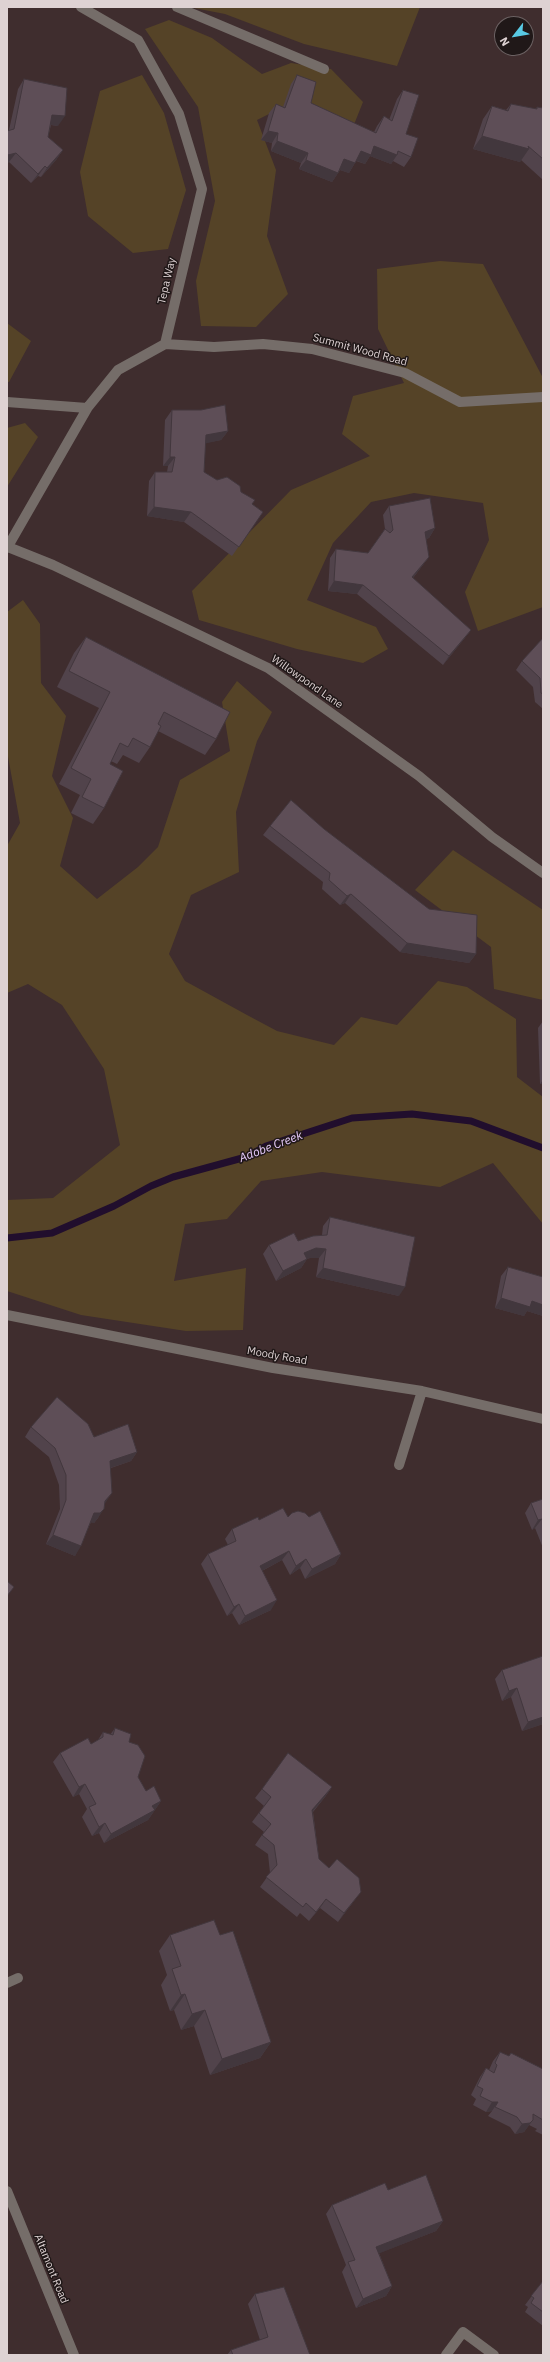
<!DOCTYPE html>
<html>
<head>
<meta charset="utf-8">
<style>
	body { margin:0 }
	#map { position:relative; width:550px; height:2362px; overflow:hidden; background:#3f2d2e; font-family:"IBM Plex Sans",sans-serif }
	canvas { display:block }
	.frame { position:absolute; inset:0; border:8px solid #ded2d3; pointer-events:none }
	.north { position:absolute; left:494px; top:16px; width:40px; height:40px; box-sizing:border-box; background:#201818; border:1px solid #6c6263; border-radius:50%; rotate:239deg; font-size:11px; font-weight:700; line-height:16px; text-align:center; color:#ded2d3 }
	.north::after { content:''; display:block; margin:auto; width:14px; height:18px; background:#58c9e3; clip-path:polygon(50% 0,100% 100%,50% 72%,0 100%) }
</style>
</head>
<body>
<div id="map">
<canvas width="550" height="2362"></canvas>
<div class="frame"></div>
<div class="north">N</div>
</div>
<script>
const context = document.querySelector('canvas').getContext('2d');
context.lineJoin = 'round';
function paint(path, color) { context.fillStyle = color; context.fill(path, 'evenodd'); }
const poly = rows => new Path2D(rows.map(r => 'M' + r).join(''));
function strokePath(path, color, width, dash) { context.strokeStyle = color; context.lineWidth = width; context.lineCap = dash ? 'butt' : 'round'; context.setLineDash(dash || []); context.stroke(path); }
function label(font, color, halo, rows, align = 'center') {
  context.font = font + ' "IBM Plex Sans",sans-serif'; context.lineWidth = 3; context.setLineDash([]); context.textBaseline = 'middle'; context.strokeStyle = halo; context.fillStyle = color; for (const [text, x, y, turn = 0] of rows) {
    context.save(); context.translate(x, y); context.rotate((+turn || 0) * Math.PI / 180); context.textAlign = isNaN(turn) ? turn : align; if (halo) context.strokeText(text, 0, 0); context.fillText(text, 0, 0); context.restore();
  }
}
paint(poly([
	[189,7,420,7,397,66,304,44,225,14],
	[169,20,212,38,262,74,291,63,331,69,363,102,349,137,289,104,257,120,276,170,267,236,288,294,256,327,201,326,196,281,215,201,198,107,145,29],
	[142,75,164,113,186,190,168,249,133,253,88,216,80,172,100,91],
	[440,261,483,264,543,378,543,607,478,631,465,592,489,540,483,503,414,493,371,502,333,543,307,600,376,627,388,649,363,663,297,649,199,620,192,591,291,490,370,456,342,434,353,396,404,383,378,329,377,269],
	[7,323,31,341,9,382,7,382],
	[25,423,38,437,7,487,7,428],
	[23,600,40,624,41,683,66,716,52,776,73,818,60,866,97,899,138,867,158,847,180,780,230,751,222,702,237,681,272,712,257,741,236,812,239,872,191,895,169,954,185,981,247,1015,277,1031,334,1045,361,1017,397,1025,438,981,467,987,516,1019,517,1077,543,1097,543,1224,493,1163,440,1187,322,1172,261,1181,227,1219,185,1224,174,1281,246,1268,243,1330,186,1331,81,1315,7,1291,7,1200,53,1198,120,1145,104,1069,62,1005,28,984,7,993,7,846,20,823,7,751,7,612],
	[453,850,543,910,543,1000,494,989,491,947,415,890]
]), '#554327');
strokePath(poly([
	[7,1238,52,1233,114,1206,151,1186,173,1177,246,1157,266,1146,352,1118,412,1114,471,1121,543,1148]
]), '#210e2d', 7);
strokePath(poly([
	[177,7,324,69],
	[165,344,214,347,263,344,312,349,405,373,460,402,543,397],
	[7,402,87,408],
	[8,547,53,565,268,668,419,776,492,837,543,873],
	[7,548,88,407,118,370,165,344,202,189,179,114,138,40,81,7],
	[7,1315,273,1368,422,1391,543,1419],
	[399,1465,422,1391],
	[7,1983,18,1978],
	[7,2191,74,2355],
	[446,2355,463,2332,494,2355]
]), '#756d69', 10);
paint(poly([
	[297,75,311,103,374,132,377,126,384,116,389,120,397,99,403,90,406,134,411,157,404,167,393,161,391,164,370,156,365,164,356,161,349,173,340,170,332,182,299,169,301,163,271,151,272,143,261,140,269,113,276,104,283,107,291,84],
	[24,79,58,126,51,125,48,137,63,150,56,160,41,177,38,176,31,183,9,162,7,163,7,131,9,130,18,89],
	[511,104,536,109,537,107,543,108,543,180,521,160,520,162,473,149,483,119,492,106,506,110],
	[172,410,228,431,221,440,205,443,204,472,217,480,241,492,252,504,263,512,232,556,184,522,147,516,149,481,155,472,167,472,168,466,163,466,165,420],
	[389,506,435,528,429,538,426,539,429,557,413,578,471,630,464,639,443,665,357,594,328,591,330,558,336,549,368,553,385,529,383,515],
	[86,637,216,739,205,755,158,731,150,747,139,763,123,755,117,764,111,761,110,764,104,808,93,824,71,813,80,795,59,784,99,708,57,687,74,653],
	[543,638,543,709,535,702,533,687,516,670,522,661],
	[270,826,324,829,476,954,469,963,400,952,345,903,340,905,322,889,323,882,263,835],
	[543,1021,543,1084,540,1084,538,1028],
	[330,1217,399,1296,316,1277,319,1258,310,1258,307,1259,301,1268,276,1281,263,1254,269,1245,298,1241,322,1235,323,1226],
	[508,1267,543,1277,543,1316,527,1311,524,1316,495,1308,501,1276],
	[31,1427,94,1437,137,1452,131,1461,111,1468,104,1504,98,1518,94,1523,91,1522,75,1556,46,1544,60,1509,59,1485,49,1457,25,1437],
	[543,1499,543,1548,535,1528,532,1530,525,1513,531,1503],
	[288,1517,341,1554,335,1564,305,1579,300,1568,290,1575,282,1560,262,1571,271,1610,239,1625,232,1613,227,1616,201,1564,208,1554,228,1545,225,1539,232,1529,259,1520],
	[543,1656,543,1724,522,1731,511,1697,502,1701,495,1679,502,1670],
	[115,1728,129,1742,138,1777,146,1791,161,1801,148,1820,104,1843,99,1833,92,1836,82,1817,87,1809,79,1794,73,1797,53,1762,60,1753,91,1744,98,1740,103,1732,110,1735],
	[332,1787,325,1797,313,1812,319,1859,354,1901,338,1922,320,1908,309,1921,300,1913,297,1917,260,1887,270,1873,268,1854,255,1845,264,1832,252,1822,264,1806,255,1798,262,1789],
	[170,1935,220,1935,271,2042,260,2058,210,2075,194,2026,181,2030,174,2010,170,2011,161,1985,167,1975,159,1951],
	[500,2052,509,2056,543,2069,543,2135,535,2131,537,2129,529,2125,524,2132,515,2134,510,2127,488,2116,492,2111,486,2112,473,2105,476,2099,471,2095,480,2077,486,2068,489,2070,493,2061],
	[388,2190,443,2221,436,2231,379,2253,392,2286,386,2296,356,2308,342,2272,346,2265,326,2214,332,2205],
	[543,2281,543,2326,525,2312,528,2307,525,2305],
	[255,2294,310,2355,227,2355,231,2350,260,2340,248,2304]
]), '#51434b');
paint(poly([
	[52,115,65,116,58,126,46,124],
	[268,131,278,133,272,143,261,140],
	[482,136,529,149,520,162,473,149],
	[277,141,308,153,301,163,271,151],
	[374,146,397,155,391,164,370,156,365,164,355,160,361,151],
	[63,150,56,160,41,177,47,168],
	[16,153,9,162,7,163,7,156,8,155],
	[344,159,355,163,349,173,337,169],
	[306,160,338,173,332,182,299,169],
	[45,166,38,176,31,183,38,174],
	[228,431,221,440,199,445,206,435],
	[170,457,175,457,168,466,163,466],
	[154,507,191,512,184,522,147,516],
	[435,528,429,538,418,542,425,532],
	[429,557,422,566,406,587,412,577],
	[334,581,363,585,357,594,328,591],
	[471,630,464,639,443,665,449,656],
	[351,894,345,903,340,905,347,896],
	[407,943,476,954,469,963,400,952],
	[543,1080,543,1084,540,1084],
	[316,1248,326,1249,319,1258,310,1258,298,1262,304,1253],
	[307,1259,301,1268,276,1281,283,1271],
	[323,1268,405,1287,399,1296,316,1277],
	[501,1298,532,1301,543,1305,543,1316,527,1311,524,1316,495,1308],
	[137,1452,131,1461,104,1470,110,1461],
	[112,1493,106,1502,98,1511,105,1501],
	[104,1509,98,1518,94,1523,88,1522,94,1513],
	[542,1519,535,1528,532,1530,538,1520],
	[53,1535,81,1546,75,1556,46,1544],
	[289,1551,282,1560,254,1575,260,1566],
	[341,1554,335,1564,305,1579,312,1569],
	[306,1559,300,1568,290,1575,296,1566],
	[277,1600,271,1610,239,1625,245,1616],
	[239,1604,232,1613,227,1616,234,1607],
	[517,1688,511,1697,502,1701,509,1691],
	[543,1717,543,1724,522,1731,528,1722],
	[85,1784,79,1794,73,1797,79,1787],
	[332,1787,325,1797,306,1819,312,1810],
	[161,1801,148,1820,104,1843,111,1834,152,1806],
	[105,1823,99,1833,92,1836,99,1827],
	[361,1892,354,1901,338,1922,344,1913],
	[326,1899,320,1908,309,1921,316,1912],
	[185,1994,174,2010,170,2011,181,1995],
	[205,2010,194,2026,181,2030,192,2014],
	[271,2042,260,2058,210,2075,222,2059],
	[492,2102,498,2102,492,2111,486,2112],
	[533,2120,524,2132,515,2134,522,2124],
	[443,2221,436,2231,370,2257,376,2247],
	[392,2286,386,2296,356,2308,363,2299]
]), '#42373d');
const building = poly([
	[297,75,316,82,311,103,376,133,384,116,392,121,403,90,419,95,406,134,418,138,411,157,398,151,397,155,374,146,371,155,361,151,355,163,344,159,338,173,306,160,308,153,277,141,278,133,268,131,276,104,285,108,297,75],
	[24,79,67,88,65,116,52,115,48,137,63,150,47,168,45,166,38,174,16,153,8,155,7,152,7,131,14,129,24,79],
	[511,104,537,109,537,107,543,108,543,159,528,146,529,149,482,136,492,106,508,111,511,104],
	[225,405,228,431,206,435,204,472,217,480,227,477,240,486,241,492,255,500,252,504,263,512,239,547,191,512,154,507,155,472,172,472,175,457,170,457,172,410,201,410,225,405],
	[430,498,435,528,425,532,429,557,412,577,471,630,449,656,363,585,334,581,336,549,368,553,385,529,390,533,393,530,389,506,430,498],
	[86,637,230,712,216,739,164,712,158,724,161,726,150,747,133,738,128,747,120,743,110,764,123,771,104,808,82,797,91,779,71,768,110,692,69,671,86,637],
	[543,638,543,694,541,693,540,678,522,661,543,638],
	[291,800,324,829,429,909,477,915,476,954,407,943,351,894,347,896,329,880,330,873,270,826,291,800],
	[330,1217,415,1237,405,1287,323,1268,326,1249,316,1248,304,1253,307,1259,283,1271,269,1245,294,1233,298,1241,313,1236,327,1235,330,1217],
	[508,1267,543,1277,543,1305,532,1301,530,1307,501,1298,508,1267],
	[57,1397,88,1424,94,1437,128,1424,137,1452,110,1461,112,1493,105,1501,104,1509,100,1513,94,1513,81,1546,53,1535,66,1500,66,1475,55,1448,31,1427,57,1397],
	[543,1499,543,1522,542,1519,538,1520,531,1503,543,1499],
	[283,1508,288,1517,292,1513,298,1511,305,1513,309,1517,320,1511,341,1554,312,1569,306,1559,296,1566,289,1551,260,1566,277,1600,245,1616,239,1604,234,1607,208,1554,236,1541,232,1529,258,1517,259,1520,283,1508],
	[7,1581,14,1587,7,1596,7,1581],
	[543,1656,543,1717,528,1722,517,1688,509,1691,502,1670,543,1656],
	[115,1728,131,1734,129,1742,138,1745,145,1756,138,1777,146,1791,154,1786,161,1801,152,1806,155,1810,111,1834,105,1823,99,1827,89,1807,96,1804,85,1784,79,1787,60,1753,88,1738,91,1744,103,1737,103,1732,113,1735,115,1728],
	[288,1753,332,1787,312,1810,319,1859,329,1868,337,1859,359,1878,361,1892,344,1913,326,1899,316,1912,306,1903,303,1907,266,1877,277,1865,274,1845,262,1835,271,1824,259,1813,271,1797,262,1789,288,1753],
	[214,1920,220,1935,233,1931,271,2042,222,2059,205,2010,192,2014,185,1994,181,1995,172,1969,181,1966,170,1935,214,1920],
	[500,2052,509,2056,511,2053,543,2069,543,2120,533,2114,533,2120,530,2123,522,2124,517,2117,495,2107,498,2102,492,2102,480,2096,483,2089,477,2086,486,2068,494,2073,497,2065,495,2063,500,2052],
	[426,2175,443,2221,376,2247,392,2286,363,2299,348,2262,355,2260,332,2205,385,2183,388,2190,426,2175],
	[543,2281,543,2312,531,2303,534,2298,531,2296,543,2281],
	[284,2287,310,2355,233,2355,231,2350,268,2337,255,2294,284,2287]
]);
paint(building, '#5e4e57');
strokePath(building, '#42373d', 1);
label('11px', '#ded2d3', '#201818', [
	["Tepa Way",167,281,-77],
	["Summit Wood Road",360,350,15],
	["Willowpond Lane",307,682,35],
	["Moody Road",277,1356,10],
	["Altamont Road",51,2269,68]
]);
label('italic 12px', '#eacdfe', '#201818', [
	["Adobe Creek",271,1147,-21]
]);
</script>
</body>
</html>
